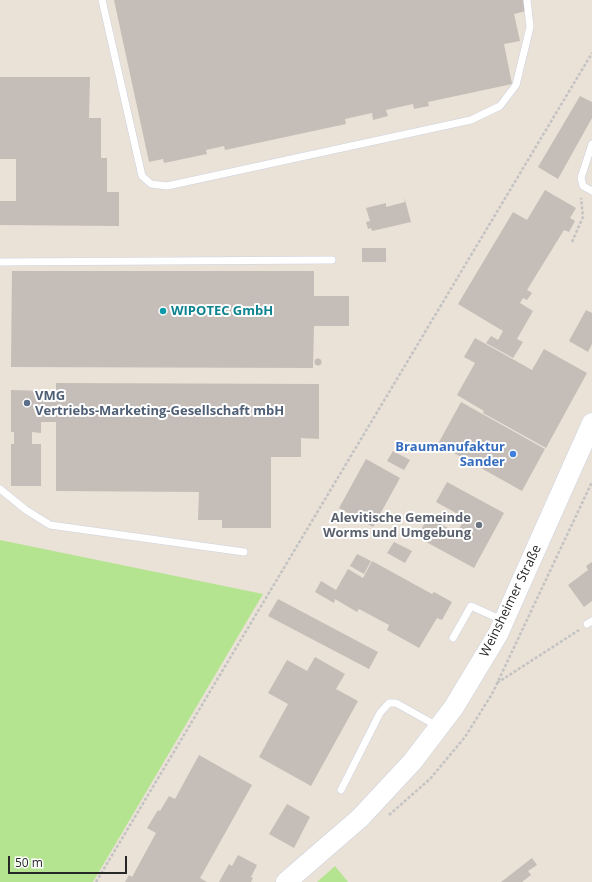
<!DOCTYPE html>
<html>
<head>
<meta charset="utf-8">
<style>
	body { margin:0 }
	#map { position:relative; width:592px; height:882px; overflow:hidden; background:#eae1d7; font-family:"Open Sans",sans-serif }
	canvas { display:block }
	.scale { position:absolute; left:8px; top:856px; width:119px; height:18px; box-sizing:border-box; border:2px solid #272727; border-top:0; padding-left:5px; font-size:12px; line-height:14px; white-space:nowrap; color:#272727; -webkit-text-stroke:3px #fff; paint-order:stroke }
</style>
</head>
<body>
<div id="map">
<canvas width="592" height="882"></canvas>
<div class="scale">50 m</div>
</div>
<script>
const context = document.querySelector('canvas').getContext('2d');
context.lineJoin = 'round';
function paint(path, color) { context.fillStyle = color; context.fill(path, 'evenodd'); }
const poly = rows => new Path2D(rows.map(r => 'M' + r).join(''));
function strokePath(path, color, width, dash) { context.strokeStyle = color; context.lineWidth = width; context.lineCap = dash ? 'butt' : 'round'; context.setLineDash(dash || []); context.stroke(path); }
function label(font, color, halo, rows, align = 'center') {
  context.font = font + ' "Open Sans",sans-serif'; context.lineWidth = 4; context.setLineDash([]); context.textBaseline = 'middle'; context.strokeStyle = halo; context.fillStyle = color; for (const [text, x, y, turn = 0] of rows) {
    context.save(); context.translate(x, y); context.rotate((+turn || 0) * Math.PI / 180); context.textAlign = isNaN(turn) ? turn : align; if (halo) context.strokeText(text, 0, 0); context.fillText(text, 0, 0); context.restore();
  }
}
paint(poly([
	[0,540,263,594,93,882,0,882],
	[335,866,348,882,317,882]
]), '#b5e491');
paint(poly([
	[114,0,523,0,526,11,514,14,520,41,504,44,512,84,428,102,429,106,414,109,413,104,386,110,388,116,373,120,372,113,345,119,346,124,225,150,224,146,206,150,207,154,164,163,163,159,149,162],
	[0,77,90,77,89,118,101,118,101,158,107,158,107,192,119,192,119,226,0,225,0,201,16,201,16,159,0,159],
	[580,96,592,102,592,118,558,179,538,167],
	[545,190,576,208,570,218,575,221,569,232,564,230,527,290,532,293,527,300,523,298,520,303,533,311,517,339,523,342,513,358,486,343,491,336,498,340,503,331,458,304,513,212,527,220],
	[404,196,411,222,372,231,371,228,368,229,366,222,370,221,366,208,386,203,386,207,405,202],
	[362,248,386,248,386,262,362,262],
	[12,271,314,271,314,296,349,296,349,326,314,326,313,368,11,367],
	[586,310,592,313,592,344,588,352,569,341],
	[475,338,532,370,544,349,587,373,546,448,483,413,484,411,457,395,475,363,464,357],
	'314.5 362a3.5 3.5 0 1 1 7 0a3.5 3.5 0 1 1-7 0Z',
	[56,383,319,384,319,439,301,438,301,457,271,457,271,528,222,528,222,520,198,520,199,492,56,491,56,422,41,422,41,433,32,432,32,444,41,444,41,486,11,486,11,444,14,444,14,432,11,432,11,390,42,391,42,393,56,394],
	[461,402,545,449,522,491,438,444],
	[393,451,410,460,404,470,387,461],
	[366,459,400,478,373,527,339,508],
	[447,482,504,513,474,568,417,537,428,517,457,533,465,518,436,502],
	[394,542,412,551,405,563,387,553],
	[357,554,371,561,364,574,350,566],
	[372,561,432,594,434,592,452,602,442,620,437,618,419,648,387,630,389,625,359,609,357,612,335,599,334,603,315,592,321,581,336,590,348,569,363,578],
	[592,562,592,601,584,607,568,585,588,570,586,566],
	[278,599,378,652,369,669,268,616],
	[315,657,345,674,336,689,358,701,311,786,259,757,288,704,268,693,287,660,307,671],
	[199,755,252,785,200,878,207,882,125,882,129,875,132,877,156,833,147,828,158,810,160,811,169,796,175,799],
	[287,804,310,817,294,848,269,834],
	[238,855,257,865,251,877,253,878,251,882,219,882,229,864,232,866],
	[532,858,537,865,528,871,531,875,522,882,501,882]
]), '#c5beb8');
const lane = poly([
	[102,0,142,176,151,184,167,186,471,120,500,106,516,85,530,27,527,0],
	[592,144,581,178,583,186,592,191],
	[0,262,332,260],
	[0,489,26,510,50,525,244,552],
	[587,624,592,621],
	[453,638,471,606,504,621],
	[341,790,380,713,389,703,396,703,437,726]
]);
const secondary = poly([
	[286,882,360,818,413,761,454,707,498,634,592,423]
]);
strokePath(lane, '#cdd2e1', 8);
strokePath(secondary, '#cdd2e1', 21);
strokePath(poly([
	[572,242,583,217,581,198],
	[497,683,579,630],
	[389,815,430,779,465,737,492,694,592,482],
	[96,882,592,53]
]), '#c3c3c3', 2.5, [3, 2]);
strokePath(lane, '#fff', 7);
strokePath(secondary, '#fff', 20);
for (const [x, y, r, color] of [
	[163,311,4,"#0f9aa8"],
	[27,403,4,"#5c6f8a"],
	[513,454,4,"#3f7fe0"],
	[479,525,4,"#6b7280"]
]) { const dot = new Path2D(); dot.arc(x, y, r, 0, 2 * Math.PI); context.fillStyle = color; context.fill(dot); strokePath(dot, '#fff', 1.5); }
label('bold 13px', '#0d838f', '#fff', [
	["WIPOTEC GmbH",171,311]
], 'left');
label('bold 13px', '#4e5e75', '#fff', [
	["VMG",35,396],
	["Vertriebs-Marketing-Gesellschaft mbH",35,411]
], 'left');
label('bold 13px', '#366cbe', '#fff', [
	["Braumanufaktur",505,447],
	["Sander",505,462]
], 'right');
label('bold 13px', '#5b616d', '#fff', [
	["Alevitische Gemeinde",471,518],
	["Worms und Umgebung",471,533]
], 'right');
label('13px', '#272727', '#fff', [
	["Weinsheimer Straße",511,601,-64]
]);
</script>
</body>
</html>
